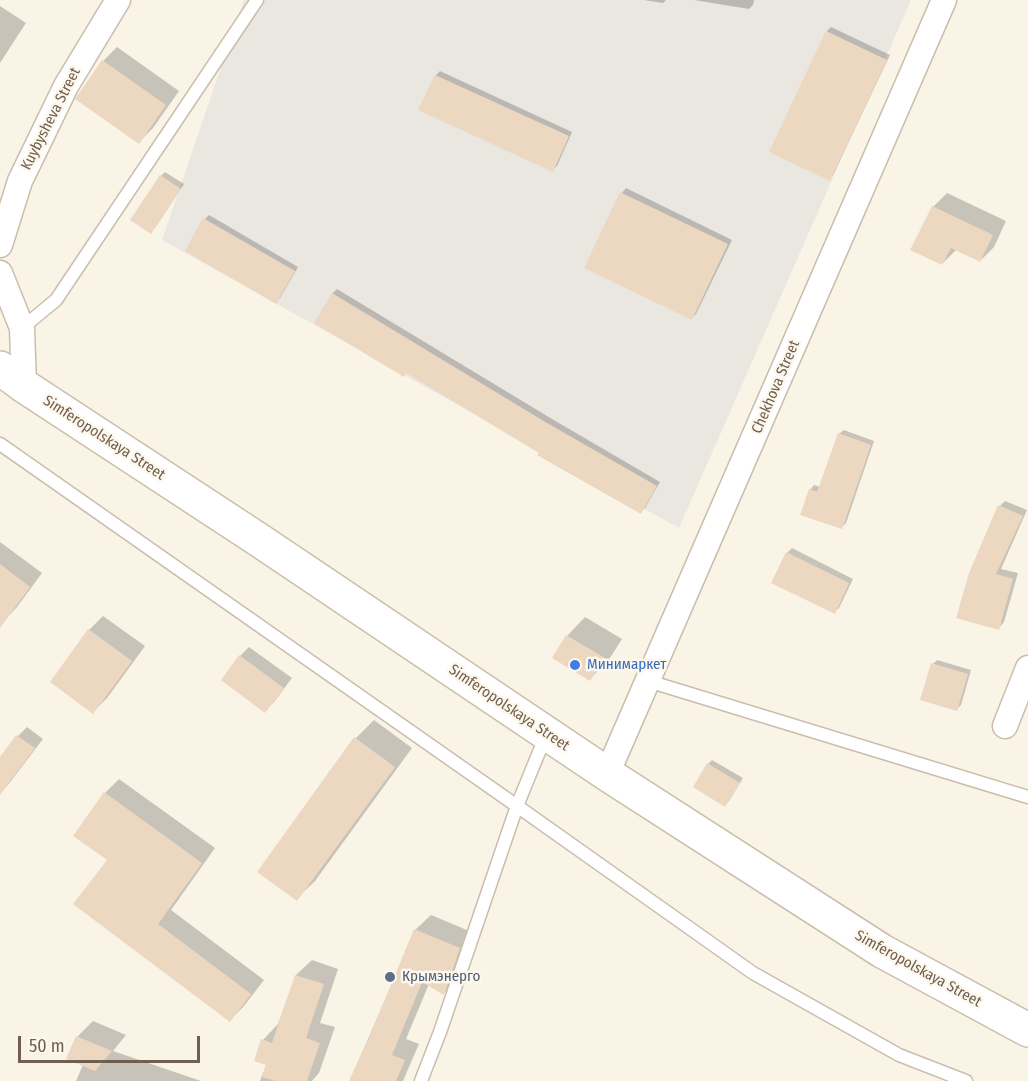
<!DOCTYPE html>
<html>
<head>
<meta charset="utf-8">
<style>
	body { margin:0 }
	#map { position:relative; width:1028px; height:1081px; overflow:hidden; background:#faf4e7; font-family:"Fira Sans Condensed",sans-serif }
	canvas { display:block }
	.scale { position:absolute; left:18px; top:1036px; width:182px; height:27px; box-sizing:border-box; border:3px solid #705e4e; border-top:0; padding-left:8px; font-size:18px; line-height:21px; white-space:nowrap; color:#705e4e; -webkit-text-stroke:4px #fdf8ed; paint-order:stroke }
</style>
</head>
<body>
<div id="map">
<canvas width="1028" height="1081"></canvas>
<div class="scale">50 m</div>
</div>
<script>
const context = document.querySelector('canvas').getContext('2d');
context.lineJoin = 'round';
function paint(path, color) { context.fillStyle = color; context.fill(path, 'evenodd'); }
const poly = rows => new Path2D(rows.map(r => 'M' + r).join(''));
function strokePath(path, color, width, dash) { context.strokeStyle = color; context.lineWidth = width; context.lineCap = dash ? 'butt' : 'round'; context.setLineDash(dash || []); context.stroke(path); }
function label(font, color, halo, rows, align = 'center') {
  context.font = font + ' "Fira Sans Condensed",sans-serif'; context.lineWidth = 5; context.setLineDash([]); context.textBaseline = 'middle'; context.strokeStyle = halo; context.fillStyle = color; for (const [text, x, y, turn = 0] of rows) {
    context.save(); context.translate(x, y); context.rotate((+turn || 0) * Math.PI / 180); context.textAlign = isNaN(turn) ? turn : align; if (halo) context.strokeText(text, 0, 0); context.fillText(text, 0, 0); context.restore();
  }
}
paint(poly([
	[244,0,911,0,679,528,162,240]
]), '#eae6e0');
paint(poly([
	[644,0,666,0,663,3],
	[694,0,754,0,753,5,749,9],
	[0,6,26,23,0,63],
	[831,27,890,55,833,175,829,179,771,151,827,31],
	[117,47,179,91,153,128,139,142,103,61],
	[440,71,572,132,557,166,552,170,420,109,436,75],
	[165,172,184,184,155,228,161,176],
	[626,188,732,240,696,314,692,318,586,267,622,193],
	[947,193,1006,221,994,247,980,261,957,249,942,264,933,207],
	[209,215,298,267,280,298,276,302,205,219],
	[337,289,552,419,660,482,645,508,641,512,406,372,316,322,333,293],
	[844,430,874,441,846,523,842,527,810,490,814,485,820,487,839,434],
	[1005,501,1027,510,1001,569,1018,573,1004,622,999,628,958,617,1000,506],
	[0,542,42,573,17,607,5,620,0,616],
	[792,548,853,579,839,608,834,612,773,582,787,553],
	[103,616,145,646,107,698,93,712,89,630],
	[585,617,622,639,608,661,590,679,567,636],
	[249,647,292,678,274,702,265,711,223,680,240,656],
	[937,660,971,670,961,705,956,710,933,664],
	[374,720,412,748,315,881,296,899,259,871,356,738],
	[27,727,43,739,8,785,0,793,0,760,18,736],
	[712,760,743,778,729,801,725,805,708,764],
	[119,779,215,848,171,910,264,980,244,1006,230,1020,109,860,75,835,105,793],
	[431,915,474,933,459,978,444,993,429,984,406,1039,419,1044,403,1081,350,1081,415,930],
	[312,960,338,969,320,1023,335,1027,319,1073,312,1081,260,1081,267,1063,263,1040,278,1024,296,975],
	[93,1021,126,1035,113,1051,201,1081,76,1081,83,1065,77,1037]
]), '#0003');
paint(poly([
	[826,31,887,60,830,181,769,152],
	[102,60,166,105,139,144,75,99],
	[435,75,569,136,553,172,418,110],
	[160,175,181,189,151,234,130,220],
	[620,192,728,244,692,320,584,268],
	[932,206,993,235,980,262,951,248,942,265,910,250],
	[203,218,295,271,276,304,185,251],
	[332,293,547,423,657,486,641,514,537,455,539,453,406,373,404,377,314,323],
	[838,433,871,445,842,529,800,515,809,489,817,492],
	[998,505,1023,516,996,574,1013,579,999,630,956,618,969,573],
	[786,552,849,583,835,614,771,583],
	[0,564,30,587,0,628],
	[88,629,132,661,93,714,50,682],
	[566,635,605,658,590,681,552,658],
	[239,655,284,688,265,713,221,680],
	[931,663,968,674,957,711,920,700],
	[16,735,35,748,0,795,0,757],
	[354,737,395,767,297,901,257,872],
	[707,763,740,783,725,807,693,787],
	[104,792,202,863,158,924,251,994,230,1022,73,904,107,860,73,836],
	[414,929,460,948,444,995,422,982,392,1055,405,1060,396,1081,349,1081,366,1043,367,1043],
	[295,975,324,984,306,1038,320,1043,307,1081,275,1081,262,1077,266,1065,254,1061,261,1039,272,1043],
	[76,1036,112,1051,95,1071,66,1059]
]), '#ecd7c1');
const service = poly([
	[22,328,56,300,257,0],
	[0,444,517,806,753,973,899,1055,966,1081],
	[648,681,1028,797],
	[421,1081,440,1032,517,806,546,735]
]);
const minor = poly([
	[0,245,20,181,66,86,118,0],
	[0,273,22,328,24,386],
	[1005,726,1028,668],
	[607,774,944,0]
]);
const secondary = poly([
	[0,368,24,386,259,540,607,774,882,951,1028,1030]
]);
strokePath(service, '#cabdae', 15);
strokePath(minor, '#cabdae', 27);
strokePath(secondary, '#ccbeac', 36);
strokePath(service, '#fff', 12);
strokePath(minor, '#fff', 24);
strokePath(secondary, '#fff', 33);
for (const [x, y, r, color] of [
	[575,665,6,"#3f7fe0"],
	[390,977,6,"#5c6f8a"]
]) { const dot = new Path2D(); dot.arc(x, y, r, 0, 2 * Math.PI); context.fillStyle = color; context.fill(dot); strokePath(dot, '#fdf8ed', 2); }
label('15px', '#705e4e', '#fdf8ed', [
	["Kuybysheva Street",51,119,-63],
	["Chekhova Street",776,387,-67],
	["Simferopolskaya Street",104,438,33],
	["Simferopolskaya Street",509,708,34],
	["Simferopolskaya Street",918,969,29]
]);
label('15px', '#366cbe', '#fdf8ed', [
	["Минимаркет",587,665]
], 'left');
label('15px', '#4e5e75', '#fdf8ed', [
	["Крымэнерго",402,977]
], 'left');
</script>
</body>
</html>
